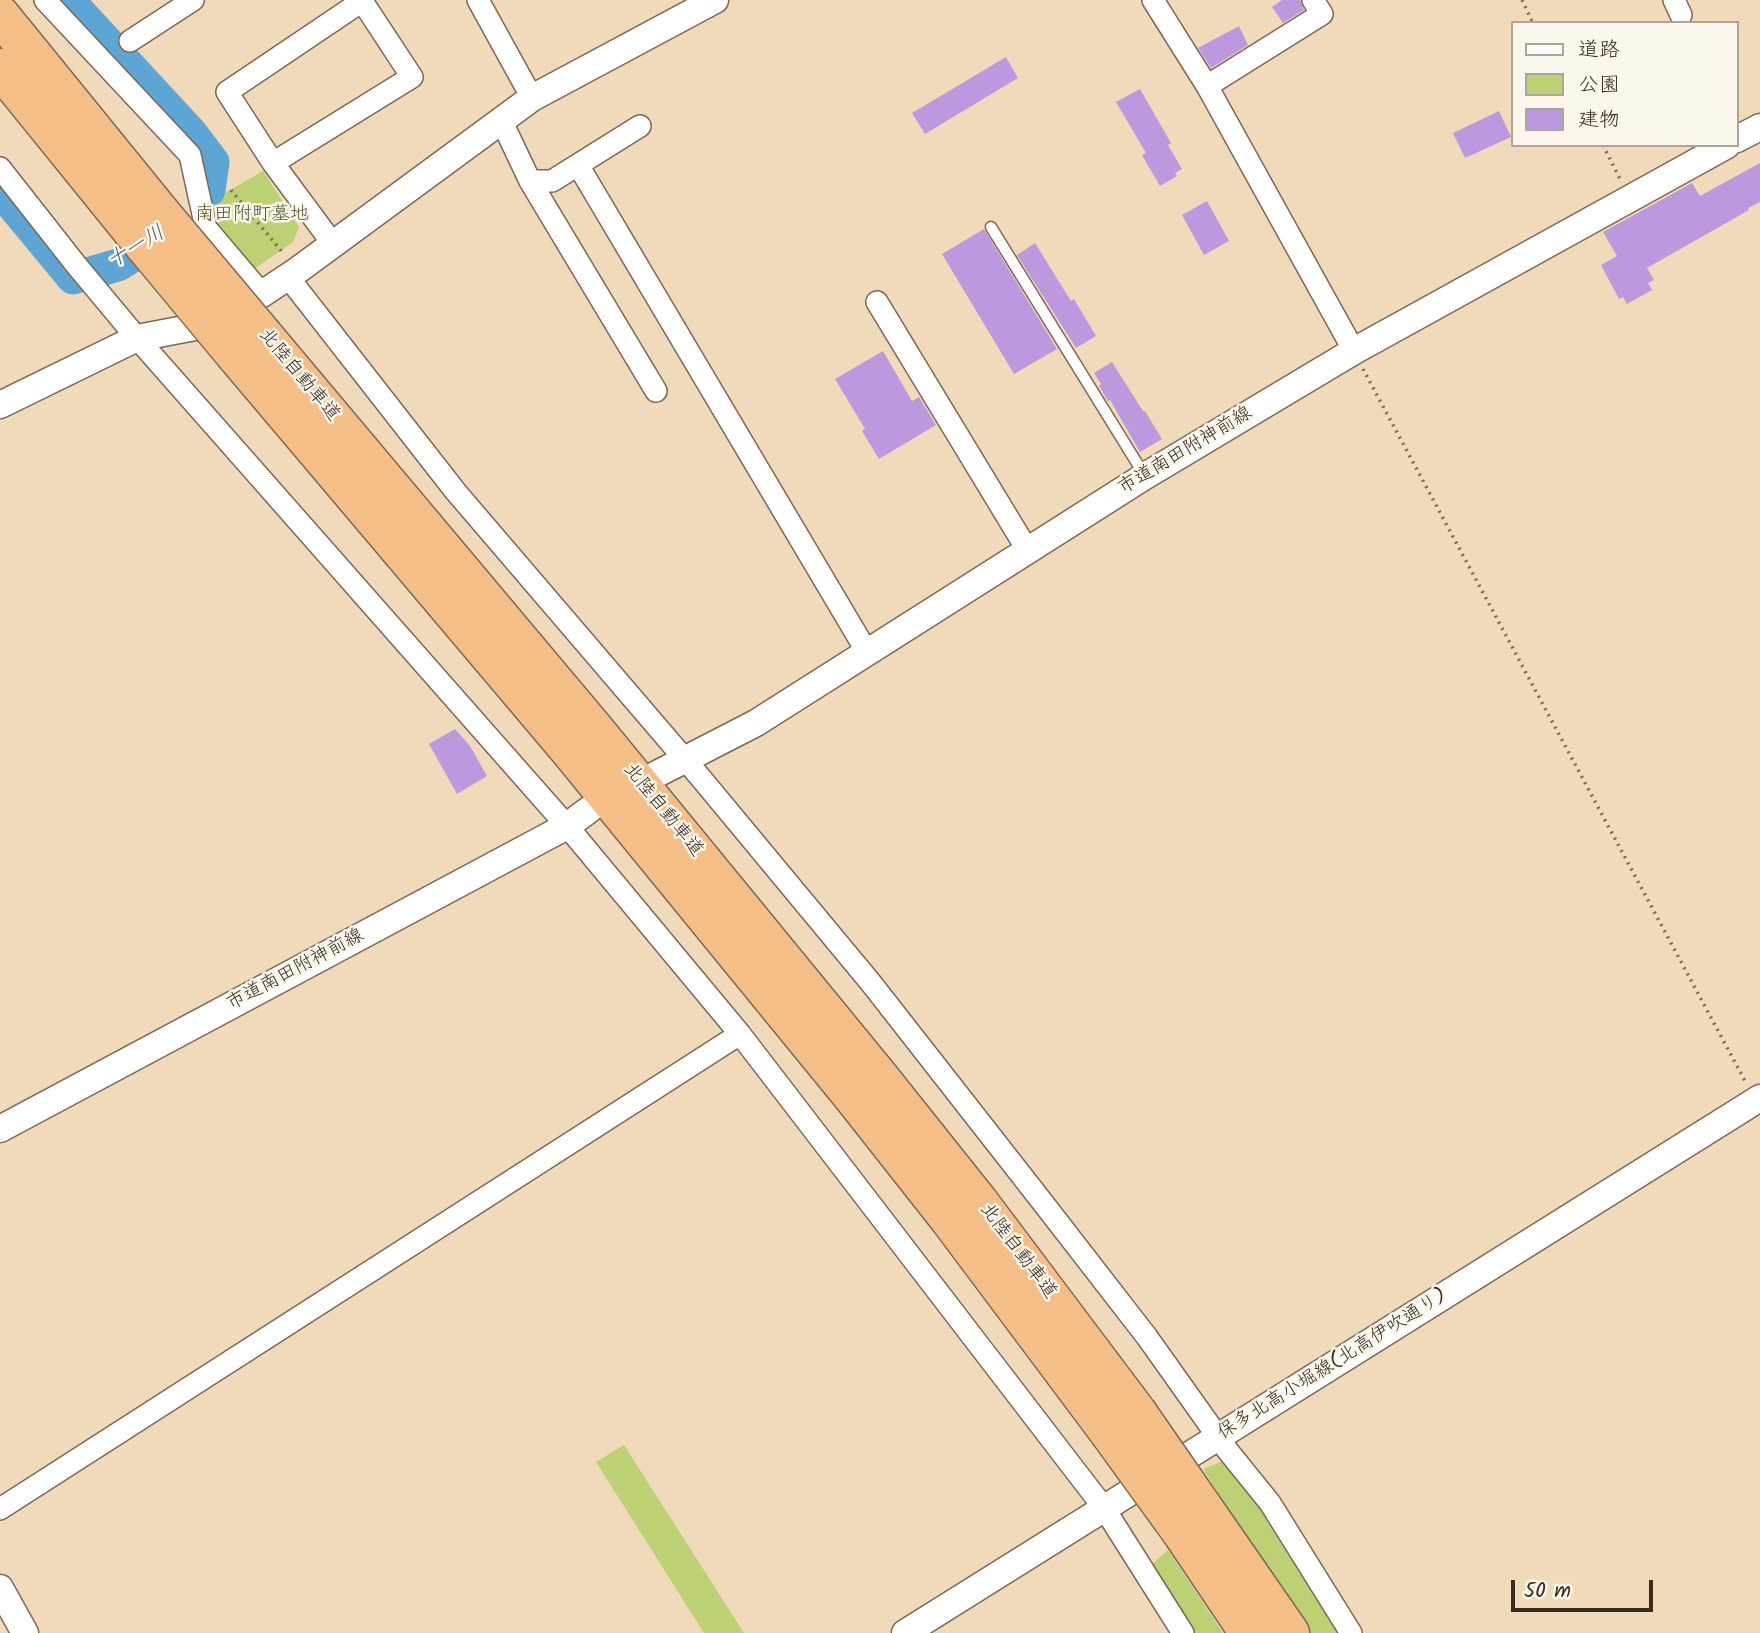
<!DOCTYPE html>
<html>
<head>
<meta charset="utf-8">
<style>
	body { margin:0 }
	#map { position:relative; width:1760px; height:1633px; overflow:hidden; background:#f1daba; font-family:Kalam,"Klee One",sans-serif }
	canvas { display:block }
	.legend { position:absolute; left:1511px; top:21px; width:228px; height:126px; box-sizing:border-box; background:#fbf7ec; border:2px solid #aea59a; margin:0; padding:9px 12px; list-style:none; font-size:21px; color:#3b2a1e }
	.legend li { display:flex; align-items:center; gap:14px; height:35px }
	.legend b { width:35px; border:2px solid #aea59a }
	.scale { position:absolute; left:1511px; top:1580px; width:142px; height:32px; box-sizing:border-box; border:4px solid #3b2a1e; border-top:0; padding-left:9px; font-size:21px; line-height:24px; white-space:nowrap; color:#3b2a1e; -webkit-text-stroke:5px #fbf7ec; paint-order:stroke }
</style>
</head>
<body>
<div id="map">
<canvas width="1760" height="1633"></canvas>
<ul class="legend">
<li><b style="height:9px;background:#fff"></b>道路</li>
<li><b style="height:19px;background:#bcd174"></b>公園</li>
<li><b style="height:19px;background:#bc98df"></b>建物</li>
</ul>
<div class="scale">50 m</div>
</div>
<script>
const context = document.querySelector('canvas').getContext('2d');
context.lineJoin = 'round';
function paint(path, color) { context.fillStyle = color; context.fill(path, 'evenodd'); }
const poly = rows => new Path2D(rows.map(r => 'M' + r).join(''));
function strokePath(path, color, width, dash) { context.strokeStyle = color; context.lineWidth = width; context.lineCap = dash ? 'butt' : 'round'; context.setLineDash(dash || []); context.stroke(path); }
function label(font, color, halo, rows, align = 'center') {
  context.font = font + ' Kalam,"Klee One",sans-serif'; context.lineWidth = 5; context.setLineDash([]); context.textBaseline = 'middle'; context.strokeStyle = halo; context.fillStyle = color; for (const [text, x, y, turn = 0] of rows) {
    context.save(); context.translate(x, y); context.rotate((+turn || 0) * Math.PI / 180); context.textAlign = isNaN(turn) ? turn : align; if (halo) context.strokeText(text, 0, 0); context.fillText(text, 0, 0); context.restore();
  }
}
paint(poly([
	[263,171,299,227,293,242,250,272,204,205],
	[624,1445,744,1633,704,1633,596,1462],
	[1225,1460,1270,1511,1345,1633,1307,1633,1203,1469],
	[1168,1550,1223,1633,1194,1633,1150,1566]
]), '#bcd174');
strokePath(poly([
	[68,0,191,133,213,162,209,190],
	[0,190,73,278,118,265,155,242,168,232]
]), '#5da5d4', 33);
paint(poly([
	[1282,0,1300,0,1304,10,1283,23,1272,7],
	[1239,26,1248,45,1211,68,1198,48],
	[1006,57,1018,78,925,134,912,113],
	[1140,89,1171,143,1168,145,1182,169,1175,173,1177,176,1160,186,1142,155,1146,153,1116,102],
	[1499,111,1511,137,1465,158,1453,133],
	[1760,163,1760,202,1748,208,1749,210,1647,268,1654,280,1648,283,1652,290,1627,304,1623,297,1619,299,1601,265,1617,256,1603,232,1692,183,1700,196],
	[1207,201,1229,241,1204,255,1182,215],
	[984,229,1057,349,1014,374,942,254],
	[1035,243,1071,301,1074,299,1096,336,1076,348,1017,255],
	[883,351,912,401,919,397,936,425,879,459,862,431,865,429,835,379],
	[1112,362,1143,411,1145,411,1162,439,1140,452,1110,400,1108,401,1099,386,1101,384,1094,373],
	[455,729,470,746,487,776,457,794,429,744]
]), '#bc98df');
const service = poly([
	[991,227,1145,476]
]);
const minor = poly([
	[45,0,190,155,206,228,262,294],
	[478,0,532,98],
	[1153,0,1207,86,1354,351],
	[1674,0,1681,15],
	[130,41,193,0],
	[1207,86,1322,14,1313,0],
	[501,120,530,181,656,391],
	[273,163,412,77,362,1,227,92,273,163,333,244],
	[578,165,867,652],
	[0,168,77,266,137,338,567,826,740,1034,1104,1508,1183,1633],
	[530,181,552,181,640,126],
	[288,277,456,492,700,777,871,983,1040,1199,1147,1337,1228,1451,1270,1503,1351,1633],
	[877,302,1028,551],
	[0,1509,740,1034]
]);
const tertiary = poly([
	[1737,139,1760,127],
	[0,405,137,338,195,327,262,294,298,270,532,98,715,0],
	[655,775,756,723,1145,476,1354,351,1727,145],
	[0,1129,567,826,590,809],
	[0,1588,25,1633],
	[905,1633,1760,1098]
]);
const motorway = poly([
	[0,15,160,212],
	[0,68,133,232],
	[264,336,595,730,881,1079,979,1202,1137,1412],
	[237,357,571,752,853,1097,950,1220,1108,1431],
	[1209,1516,1290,1633],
	[1182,1533,1249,1633]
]);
strokePath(service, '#7b6855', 13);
strokePath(minor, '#7b6855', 24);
strokePath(tertiary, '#7b6855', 29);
strokePath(motorway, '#7b6855', 41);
strokePath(poly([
	[1522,0,1533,23],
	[1603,145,1621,181],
	[231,190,283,253],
	[1363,369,1745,1081]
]), '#7b6855', 3.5, [2, 5]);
strokePath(service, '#fff', 10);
strokePath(minor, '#fff', 21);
strokePath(tertiary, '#fff', 26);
strokePath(motorway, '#f6be87', 38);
const motorwayBridge = poly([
	[160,212,264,336],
	[133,232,237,357],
	[1137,1412,1209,1516],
	[1108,1431,1182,1533]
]);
strokePath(motorwayBridge, '#7b6855', 41, []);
strokePath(motorwayBridge, '#f6be87', 38);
label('19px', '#5b5434', '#fbf7ec', [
	["南田附町墓地",252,216]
]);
label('19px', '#3b2a1e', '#fbf7ec', [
	["北陸自動車道",298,376,50],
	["市道南田附神前線",1186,452,-31],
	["北陸自動車道",662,811,51],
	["市道南田附神前線",296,971,-28],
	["北陸自動車道",1017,1252,53],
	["保多北高小堀線(北高伊吹通り)",1333,1366,-32]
]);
label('italic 21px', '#495b67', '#fbf7ec', [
	["十一川",137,249,-31]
]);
</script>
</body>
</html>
